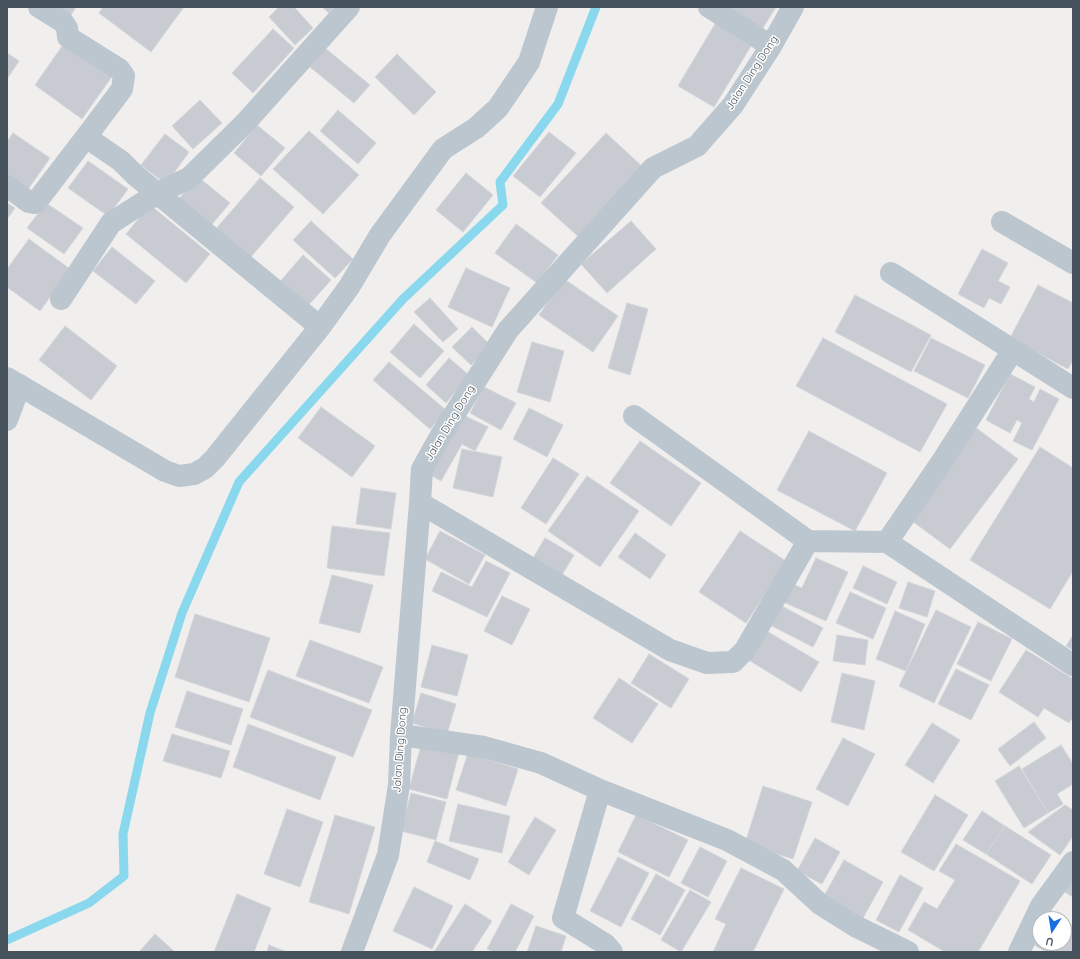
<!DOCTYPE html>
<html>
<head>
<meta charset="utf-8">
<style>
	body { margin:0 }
	#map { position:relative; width:1080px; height:959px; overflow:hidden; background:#f1eeee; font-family:Quicksand,sans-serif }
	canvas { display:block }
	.frame { position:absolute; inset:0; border:8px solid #46525c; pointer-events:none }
	.north { position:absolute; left:1032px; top:911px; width:40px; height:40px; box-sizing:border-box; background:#fff; border:1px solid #b5babe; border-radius:50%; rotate:192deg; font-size:11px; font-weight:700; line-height:16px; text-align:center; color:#46525c }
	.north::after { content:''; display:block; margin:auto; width:14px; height:18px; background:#176fe2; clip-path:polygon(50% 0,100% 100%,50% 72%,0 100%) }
</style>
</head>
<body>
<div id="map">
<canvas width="1080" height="959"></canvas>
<div class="frame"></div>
<div class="north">U</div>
</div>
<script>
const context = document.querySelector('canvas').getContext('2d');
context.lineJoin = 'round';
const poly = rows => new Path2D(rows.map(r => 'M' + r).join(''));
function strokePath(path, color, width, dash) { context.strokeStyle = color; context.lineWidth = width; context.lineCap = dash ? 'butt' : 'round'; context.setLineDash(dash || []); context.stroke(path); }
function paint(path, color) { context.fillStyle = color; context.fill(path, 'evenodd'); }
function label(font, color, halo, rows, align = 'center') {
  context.font = font + ' Quicksand,sans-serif'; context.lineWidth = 3; context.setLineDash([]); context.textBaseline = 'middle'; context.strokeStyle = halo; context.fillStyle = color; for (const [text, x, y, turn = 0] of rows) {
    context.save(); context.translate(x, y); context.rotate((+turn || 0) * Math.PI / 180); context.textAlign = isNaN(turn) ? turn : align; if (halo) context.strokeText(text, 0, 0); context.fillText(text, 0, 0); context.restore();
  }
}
strokePath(poly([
	[7,940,89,903,124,876,123,834,150,713,182,613,239,482,403,299,503,205,500,182,558,104,596,7]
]), '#89d8ed', 9);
const building = poly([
	[46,7,76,7,67,21,46,7],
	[103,7,184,7,151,52,99,13,103,7],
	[279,7,294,7,313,28,295,45,269,17,279,7],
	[322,7,333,7,329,13,322,7],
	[726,7,776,7,761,31,726,7],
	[718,19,754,41,714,107,678,86,718,19],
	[273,29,294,48,253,93,232,73,273,29],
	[65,42,113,75,82,119,35,85,65,42],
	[325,48,370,85,354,103,310,67,325,48],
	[7,53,19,61,7,79,7,53],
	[397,54,436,92,414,115,375,77,397,54],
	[200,100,222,123,193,149,172,126,200,100],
	[338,110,376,143,358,164,320,131,338,110],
	[257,125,285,148,261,176,234,153,257,125],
	[309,131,359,175,323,214,273,169,309,131],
	[549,132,576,153,540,197,513,176,549,132],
	[13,133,50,158,24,195,7,183,7,142,13,133],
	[606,133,645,169,581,239,541,203,606,133],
	[165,134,189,152,166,184,141,165,165,134],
	[88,161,128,189,108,216,68,188,88,161],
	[466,173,493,195,463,232,436,210,466,173],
	[197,176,230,203,207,230,175,204,197,176],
	[260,178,294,207,249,259,215,230,260,178],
	[7,203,15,208,7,219,7,203],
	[46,203,83,228,64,254,27,228,46,203],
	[150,205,210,254,186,283,126,234,150,205],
	[311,221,353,259,335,278,293,240,311,221],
	[631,221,656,249,607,293,581,264,631,221],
	[516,224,558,255,537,283,495,253,516,224],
	[29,239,70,269,40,311,7,287,7,269,29,239],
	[112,247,155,281,136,304,93,271,112,247],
	[982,249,1008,263,998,281,1010,287,1001,304,989,298,984,308,958,294,982,249],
	[303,255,331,280,306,308,278,284,303,255],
	[466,268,510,288,492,327,448,307,466,268],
	[564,279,618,316,593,352,539,315,564,279],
	[1038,285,1073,303,1073,360,1068,369,1010,338,1038,285],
	[855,295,931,335,911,372,835,332,855,295],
	[430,298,458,329,443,342,414,312,430,298],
	[627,303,648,309,630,375,608,368,627,303],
	[414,324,444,351,420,378,390,352,414,324],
	[65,326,117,366,91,400,39,360,65,326],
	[472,327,490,345,471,365,452,347,472,327],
	[823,338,947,404,920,452,796,386,823,338],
	[931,338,985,365,968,398,914,371,931,338],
	[532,342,564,351,550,402,517,392,532,342],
	[449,358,469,375,446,403,426,385,449,358],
	[389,362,446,410,430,429,373,380,389,362],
	[1010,374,1035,387,1029,399,1034,402,1040,389,1059,399,1032,450,1013,441,1022,423,1017,420,1010,433,986,420,1010,374],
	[484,387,516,403,501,430,470,413,484,387],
	[321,407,375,446,352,477,298,438,321,407],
	[529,408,563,425,547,457,513,439,529,408],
	[463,415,488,427,475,451,462,444,441,481,425,472,463,415],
	[975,427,1018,459,950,549,908,518,975,427],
	[809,431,887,473,855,531,777,490,809,431],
	[640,441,701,483,671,526,610,483,640,441],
	[1040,447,1073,468,1073,571,1050,609,970,560,1040,447],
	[462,449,502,457,493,497,453,488,462,449],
	[553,458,579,474,546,524,521,508,553,458],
	[587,476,639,511,600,567,548,531,587,476],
	[361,488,396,493,391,529,356,524,361,488],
	[332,526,390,533,384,576,327,568,332,526],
	[440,531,485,555,469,584,425,559,440,531],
	[740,531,786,561,746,623,699,592,740,531],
	[635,533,666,555,650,579,618,557,635,533],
	[545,538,574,555,559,580,530,563,545,538],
	[816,558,848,572,826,621,779,600,787,582,802,588,816,558],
	[486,561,510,573,487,617,432,591,441,572,472,587,486,561],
	[863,566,897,582,887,604,853,588,863,566],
	[332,575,373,585,360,633,319,623,332,575],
	[908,582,935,591,927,617,899,608,908,582],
	[850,592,886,608,873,639,836,623,850,592],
	[502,596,530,609,512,645,484,631,502,596],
	[780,605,823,628,813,647,770,625,780,605],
	[936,610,971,627,934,703,899,686,936,610],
	[895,611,925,624,906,671,876,659,895,611],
	[195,614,270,638,249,702,175,677,195,614],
	[978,622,1012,639,991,681,957,664,978,622],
	[765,630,819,662,801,692,747,659,765,630],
	[837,635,868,640,865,665,833,661,837,635],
	[1073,635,1073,650,1066,646,1073,635],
	[310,640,383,667,369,703,296,676,310,640],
	[432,645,468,655,457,696,421,687,432,645],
	[1026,650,1073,679,1073,717,1069,723,1044,708,1038,717,999,692,1026,650],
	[649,654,689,679,671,708,631,683,649,654],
	[956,669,989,685,971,720,938,704,956,669],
	[268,670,372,710,353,757,250,717,268,670],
	[842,673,875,681,864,730,831,722,842,673],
	[619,678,658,704,632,743,593,718,619,678],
	[187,691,243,709,231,745,175,727,187,691],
	[421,693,456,704,447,734,412,723,421,693],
	[1034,722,1046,738,1010,766,998,749,1034,722],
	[932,723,960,740,933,783,905,765,932,723],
	[248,724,336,757,320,800,233,767,248,724],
	[172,734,230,751,221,778,163,761,172,734],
	[843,738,875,754,848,806,816,789,843,738],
	[422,742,459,752,447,799,409,789,422,742],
	[1061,745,1073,764,1073,784,1057,794,1063,804,1048,813,1022,769,1061,745],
	[468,753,518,769,506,806,456,790,468,753],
	[1019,766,1048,813,1024,828,995,781,1019,766],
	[763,786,812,802,793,859,745,844,763,786],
	[411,793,446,802,436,840,401,831,411,793],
	[935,795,968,815,934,871,901,852,935,795],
	[458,804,510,816,502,853,449,841,458,804],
	[1065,805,1073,810,1073,836,1060,855,1028,832,1065,805],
	[287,809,323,822,300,887,264,874,287,809],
	[982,811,1005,826,986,854,963,840,982,811],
	[335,815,375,827,349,914,309,902,335,815],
	[636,815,688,840,669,877,618,852,636,815],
	[535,817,556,830,529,875,508,862,535,817],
	[1005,826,1051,855,1032,884,986,854,1005,826],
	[815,838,840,852,822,884,797,871,815,838],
	[435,841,479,859,470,880,427,862,435,841],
	[956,844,1020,881,978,952,945,952,908,930,924,902,937,909,955,880,939,871,956,844],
	[700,847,727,861,708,897,681,883,700,847],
	[618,857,649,873,621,927,590,911,618,857],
	[844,860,883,882,863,918,824,896,844,860],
	[741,868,784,889,753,952,713,952,726,924,715,919,741,868],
	[656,874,685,890,660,935,631,919,656,874],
	[900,875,923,888,899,932,876,920,900,875],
	[1073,875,1073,897,1063,891,1073,875],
	[414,887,453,906,432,949,393,931,414,887],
	[690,890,711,902,681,952,661,940,690,890],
	[237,894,271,908,254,952,214,952,237,894],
	[465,904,492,921,472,952,434,952,465,904],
	[511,904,534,916,515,952,494,952,487,949,511,904],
	[1051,913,1061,919,1048,919,1051,913],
	[1064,921,1073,926,1073,952,1046,952,1033,944,1040,932,1040,943,1064,943,1064,921],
	[536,926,566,936,561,952,527,952,536,926],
	[155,934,175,952,139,952,155,934],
	[269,945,287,952,267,952,269,945]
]);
paint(building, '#c8cbd1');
strokePath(building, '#d2d5da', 1);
strokePath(poly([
	[39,7,63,22,67,28,68,37,119,69,124,76,122,89,86,137,121,161,135,175,320,327],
	[709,7,771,46],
	[7,186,29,202,34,203,37,201,86,137],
	[1002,222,1073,263],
	[891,273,1073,388],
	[61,299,111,223,158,193,189,178,245,123,349,7],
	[7,378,165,471,179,476,194,474,205,468,215,458,320,327,349,287,380,235,443,149,476,128,498,108,529,62,547,7],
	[634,416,808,541,887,542,1073,665],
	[7,420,20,385],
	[420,503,670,650,707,663,733,662,745,650,808,541],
	[887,542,943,460,1013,350],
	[401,735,484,747,541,763,600,790,727,840,783,870,820,904,855,926,908,952],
	[600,790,563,918,605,944,612,952],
	[352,952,388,855,399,785,401,735,420,503,422,469,441,435,508,330,653,168,697,146,733,105,771,46,793,7],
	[1019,952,1041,906,1073,862]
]), '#bcc6ce', 22);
label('11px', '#46525c', '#fff', [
	["Jalan Ding Dong",752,73,-57],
	["Jalan Ding Dong",450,423,-59],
	["Jalan Ding Dong",400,750,-86]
]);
</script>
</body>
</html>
